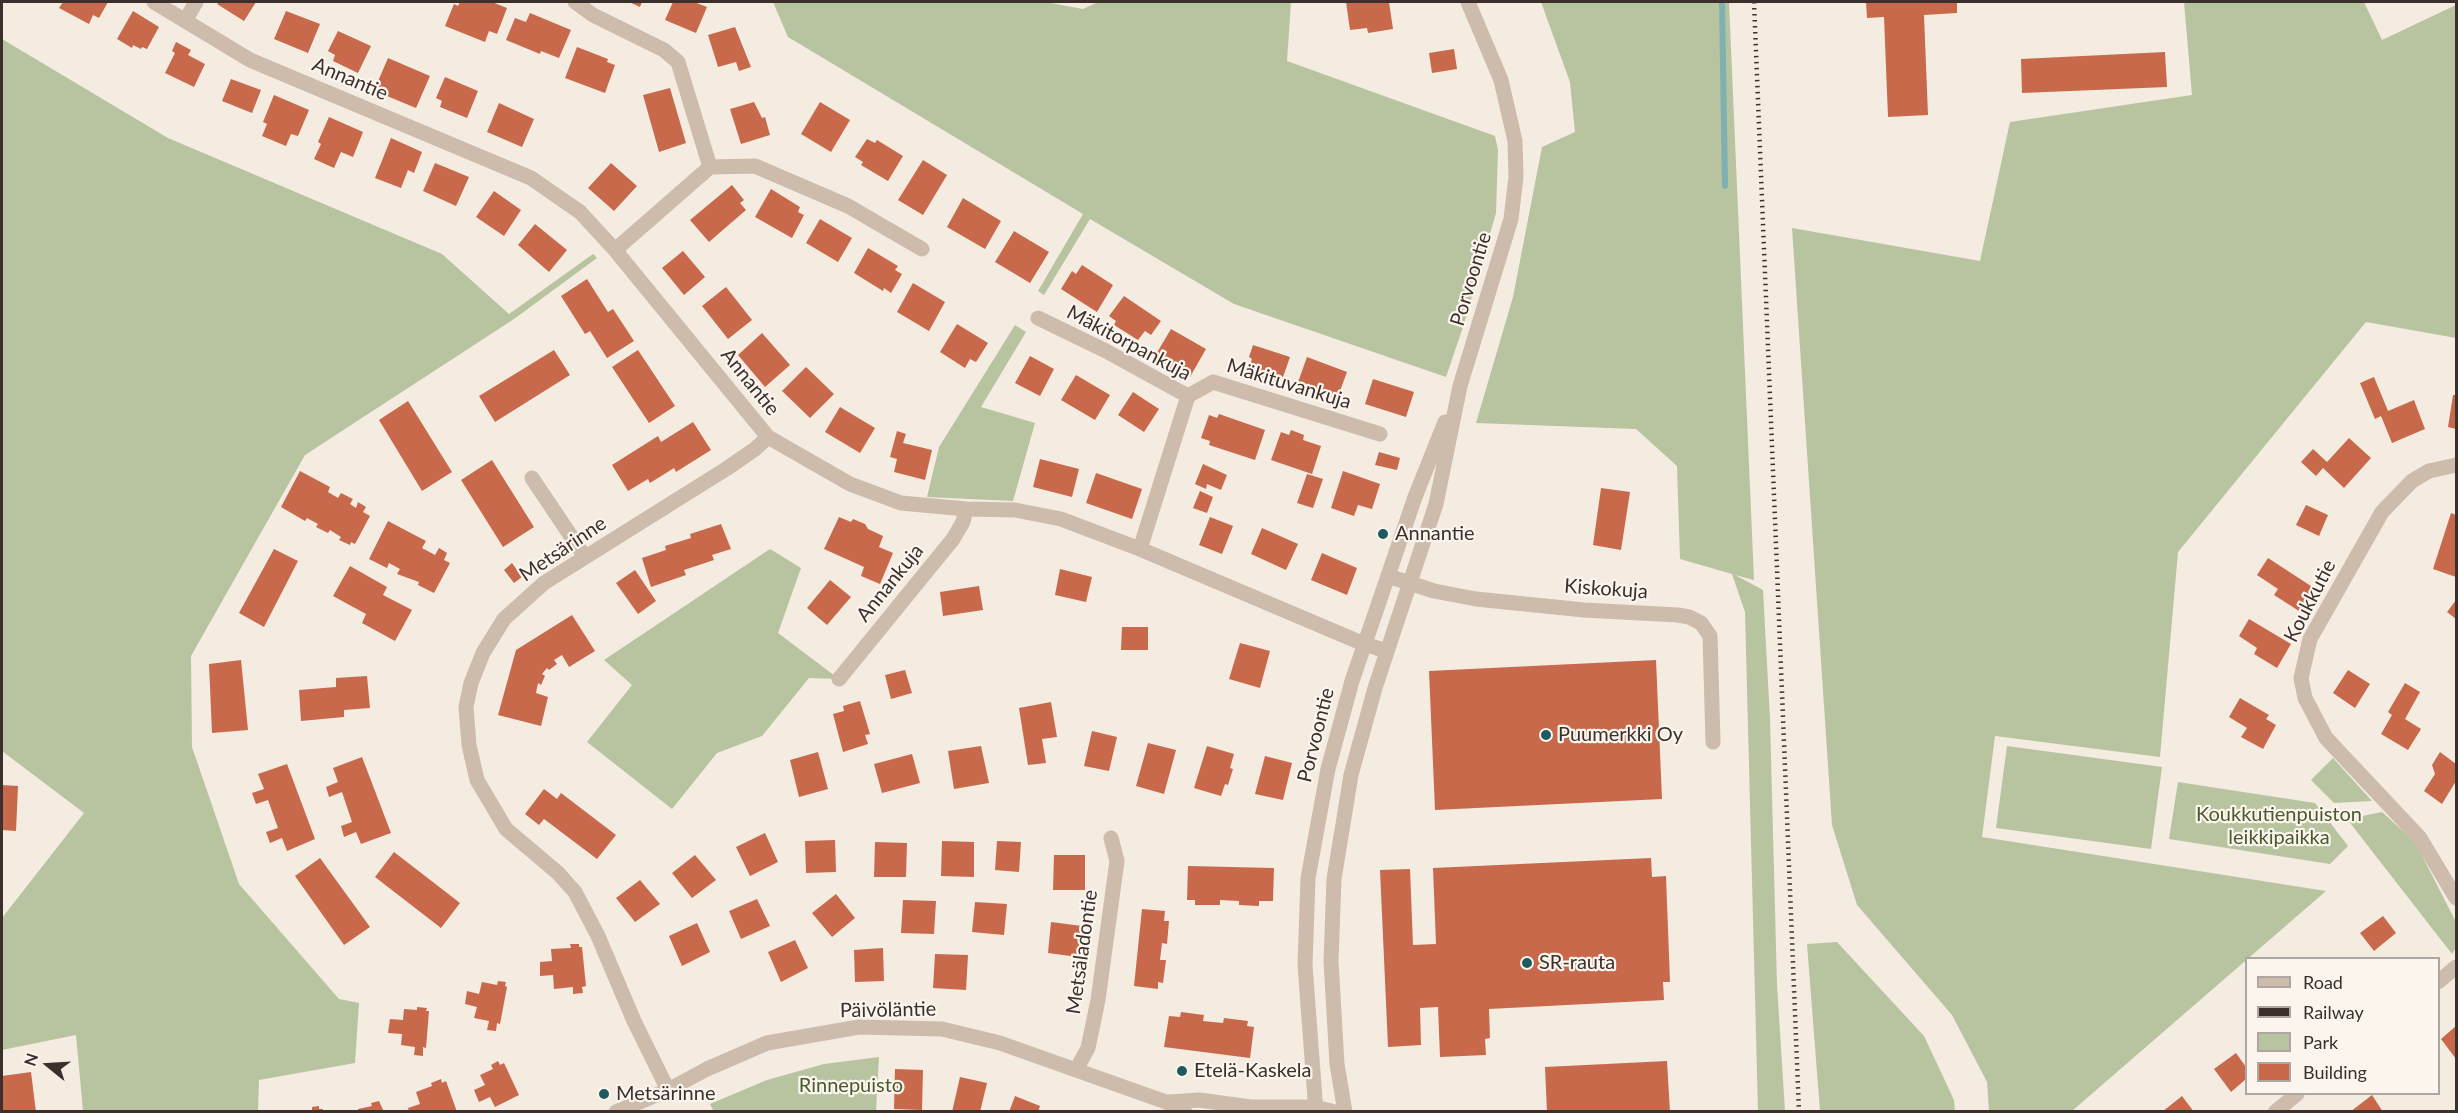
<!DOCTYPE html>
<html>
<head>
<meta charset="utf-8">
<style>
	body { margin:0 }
	#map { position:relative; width:2458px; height:1113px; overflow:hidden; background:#f4ebe1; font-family:Lato,sans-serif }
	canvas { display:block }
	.frame { position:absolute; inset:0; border:3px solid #3b302b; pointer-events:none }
	.legend { position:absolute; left:2245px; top:957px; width:195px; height:138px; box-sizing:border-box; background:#fbf5ee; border:2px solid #aea6a0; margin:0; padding:8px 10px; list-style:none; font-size:18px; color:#3b302b }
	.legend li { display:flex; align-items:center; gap:12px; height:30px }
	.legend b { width:30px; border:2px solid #aea6a0 }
	.north { position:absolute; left:18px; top:1035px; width:60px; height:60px; -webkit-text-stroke:4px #fbf5ee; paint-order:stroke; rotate:288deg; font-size:16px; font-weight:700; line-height:24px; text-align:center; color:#3b302b }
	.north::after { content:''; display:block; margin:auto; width:21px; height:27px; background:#3b302b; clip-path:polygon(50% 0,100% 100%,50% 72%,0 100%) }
</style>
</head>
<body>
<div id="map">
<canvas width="2458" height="1113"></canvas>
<div class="frame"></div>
<ul class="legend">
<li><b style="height:8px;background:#cdbbac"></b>Road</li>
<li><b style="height:8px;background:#3b302b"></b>Railway</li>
<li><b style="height:16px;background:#b8c4a0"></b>Park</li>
<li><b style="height:16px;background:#c8694b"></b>Building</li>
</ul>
<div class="north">N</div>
</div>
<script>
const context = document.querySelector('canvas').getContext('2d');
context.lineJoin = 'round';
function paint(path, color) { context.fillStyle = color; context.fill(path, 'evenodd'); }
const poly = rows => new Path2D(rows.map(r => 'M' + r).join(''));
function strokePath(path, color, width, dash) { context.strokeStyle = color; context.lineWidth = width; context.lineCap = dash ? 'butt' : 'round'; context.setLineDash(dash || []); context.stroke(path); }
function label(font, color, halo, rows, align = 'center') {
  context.font = font + ' Lato,sans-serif'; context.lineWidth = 4.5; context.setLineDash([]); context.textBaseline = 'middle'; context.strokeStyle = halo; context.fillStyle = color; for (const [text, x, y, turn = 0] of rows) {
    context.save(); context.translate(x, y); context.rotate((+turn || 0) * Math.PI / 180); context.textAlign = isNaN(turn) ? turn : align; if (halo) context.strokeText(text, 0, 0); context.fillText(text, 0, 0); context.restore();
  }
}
paint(poly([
	[773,2,1045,2,1083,9,1098,2,1291,2,1287,61,1495,136,1498,150,1496,213,1464,324,1446,377,1234,304,1090,219,1044,295,1038,291,1083,214,788,37],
	[1541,2,1729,2,1754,580,1735,575,1763,590,1770,719,1777,985,1785,1111,1758,1111,1745,612,1732,574,1680,559,1677,466,1636,429,1476,423,1513,297,1542,147,1575,132,1570,82],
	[2184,2,2364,2,2382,40,2456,5,2456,338,2366,322,2178,552,2160,757,1995,736,1982,837,2326,891,2072,1111,1989,1111,1987,1082,1952,1015,1857,905,1832,825,1792,228,1980,261,2010,122,2192,95],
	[2,39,168,138,442,254,509,314,593,254,597,258,514,319,305,455,191,656,192,747,239,884,339,999,359,1003,355,1063,259,1080,258,1111,83,1111,76,1035,2,1050,2,918,84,813,2,751],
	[1015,325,1026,332,981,407,1035,423,1013,501,927,497,939,447],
	[770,549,801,568,778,633,839,679,809,678,762,736,717,753,672,809,587,742,632,685,604,660],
	[2007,746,2162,767,2151,849,1996,828],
	[2333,758,2372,801,2334,803,2311,780],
	[2178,782,2315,803,2348,846,2330,864,2169,839],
	[2382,812,2415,842,2456,922,2456,947,2452,954,2347,819],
	[1837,942,1924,1036,1954,1100,1955,1111,1820,1111,1807,944],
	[879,1057,876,1111,714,1112,710,1104,767,1080,824,1064]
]), '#b8c4a0');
strokePath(poly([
	[1722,2,1725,186]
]), '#7fb0b2', 6);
paint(poly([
	[63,2,108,2,99,18,93,15,89,24,59,8],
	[219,2,256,2,244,21,217,4],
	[460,2,492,2,507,8,497,34,489,31,485,42,445,26,454,4,458,6],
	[629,2,642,2,640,7],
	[673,2,694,2,707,7,696,33,665,20],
	[1346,2,1389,2,1393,29,1368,33,1367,28,1350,30],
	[1866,2,1957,2,1957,13,1924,15,1928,115,1888,117,1884,17,1867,18],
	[133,11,159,27,147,49,142,47,141,49,133,45,132,48,117,39],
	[286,11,320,24,308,53,274,39],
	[530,13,571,30,559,58,541,51,540,54,506,40,515,18,526,22],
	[735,27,751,67,739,71,736,62,718,67,708,35],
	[338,31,371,46,358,73,333,61,335,55,328,51],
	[176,42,191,50,188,55,205,64,194,87,165,73,175,53,172,51],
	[577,47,608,59,607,62,615,65,605,93,565,78],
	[1454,49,1457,69,1432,73,1429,53],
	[2165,52,2167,87,2022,93,2021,59],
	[388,58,430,76,416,108,382,94,384,89,376,86],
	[445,77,478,91,467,118,440,107,442,101,436,98],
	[231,79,261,90,252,113,222,101],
	[670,88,686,143,659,152,643,95],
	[274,95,309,110,298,136,291,134,286,146,262,136,267,124,263,122],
	[754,102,762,118,765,117,770,135,741,144,730,109],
	[820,102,850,120,831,152,801,134],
	[499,103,534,119,522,147,487,132],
	[329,117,363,132,353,157,341,152,334,168,314,159,321,144,318,142],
	[391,138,422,152,414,173,408,170,401,188,375,178],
	[867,139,875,143,877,140,903,156,888,181,861,165,863,162,855,157],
	[923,160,947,175,923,215,898,200],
	[435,163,469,177,456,206,423,191],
	[611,163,637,186,614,211,588,188],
	[732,185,744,200,740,203,746,210,709,242,690,220],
	[771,189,800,207,798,212,804,215,792,238,755,217],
	[494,191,521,210,504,236,476,217],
	[963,198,1001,221,985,249,947,227],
	[820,219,852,238,838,262,806,243],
	[535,224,567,250,549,272,518,245],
	[1014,231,1049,252,1030,283,995,262],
	[868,248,898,266,895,270,902,274,891,293,884,288,883,291,854,273],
	[683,251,705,277,684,295,662,268],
	[1082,265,1113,285,1097,312,1061,289,1072,271,1076,274],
	[587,279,608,312,613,309,634,341,607,358,590,331,585,334,561,296],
	[913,283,945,302,929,331,897,312],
	[726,287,752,320,728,339,702,306],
	[1124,296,1161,321,1151,335,1145,331,1138,340,1114,325,1116,321,1109,316],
	[957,324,988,343,976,362,970,359,965,368,940,352],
	[1171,329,1206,349,1190,377,1175,368,1172,373,1152,361],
	[762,333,790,365,765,387,738,355],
	[1253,345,1290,357,1283,377,1277,375,1273,385,1246,376,1252,359,1249,357],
	[554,350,570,375,495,422,479,396],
	[638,350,675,406,649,423,612,367],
	[1030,356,1054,369,1040,396,1015,383],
	[1307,357,1347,372,1337,399,1297,385],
	[806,367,834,394,810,418,782,391],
	[1076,375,1110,395,1095,420,1061,400],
	[2374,377,2388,411,2414,400,2425,429,2392,443,2381,416,2375,419,2360,383],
	[1373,379,1414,392,1406,417,1365,404],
	[1133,392,1159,409,1144,432,1118,415],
	[2453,395,2456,395,2456,429,2448,427],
	[408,401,452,472,422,491,379,420],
	[840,407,875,428,860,453,825,432],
	[1219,414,1265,430,1255,460,1209,445,1210,441,1201,438,1209,415,1217,418],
	[693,422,711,450,676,472,674,468,650,483,648,479,628,491,612,465,658,436,661,442],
	[1291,430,1304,435,1303,440,1321,446,1312,474,1271,460,1281,432,1289,435],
	[897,431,906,434,903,443,932,450,925,480,894,472,897,459,890,457],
	[2349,438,2371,458,2344,488,2323,468,2316,476,2301,462,2313,449,2327,462],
	[1379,452,1400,458,1397,470,1375,465],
	[1040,459,1079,469,1072,497,1033,487],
	[492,460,534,527,503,547,461,480],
	[1203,464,1227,475,1221,490,1207,484,1206,489,1195,484],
	[300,471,330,487,328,492,338,498,341,493,353,499,350,504,356,508,358,502,366,507,363,512,370,516,355,544,351,542,350,545,339,540,341,537,330,530,328,533,316,527,318,524,307,518,305,521,281,507],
	[1343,471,1380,484,1372,509,1358,505,1354,516,1331,508],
	[1096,473,1142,489,1132,519,1086,503],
	[1307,474,1323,479,1313,508,1297,503],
	[1601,488,1630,492,1621,550,1593,545],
	[1200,491,1213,497,1207,513,1193,508],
	[2306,505,2328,515,2319,536,2296,525],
	[2451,513,2456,515,2456,577,2433,569],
	[839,517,851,522,853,519,865,524,868,529,883,536,879,547,893,553,880,584,861,576,864,567,824,549],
	[1210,517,1233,526,1222,554,1199,545],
	[388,521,426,541,422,548,435,555,439,548,447,553,444,560,450,563,434,593,418,585,419,582,397,574,400,569,389,563,387,568,369,559],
	[721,524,731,549,712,555,714,560,684,570,686,575,651,587,642,558,666,550,665,546,691,538,690,534],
	[1262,528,1298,544,1286,570,1251,554],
	[274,549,298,561,264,627,239,613],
	[1322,553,1357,568,1347,595,1311,580],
	[2268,558,2314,588,2299,611,2274,595,2278,589,2257,575],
	[512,563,522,577,514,583,504,570],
	[350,566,387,587,383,595,412,610,395,641,362,623,366,614,333,596],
	[1060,569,1092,577,1086,602,1055,595],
	[635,570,656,601,638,614,616,583],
	[830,580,851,597,827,625,807,608],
	[979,586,983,610,943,616,940,592],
	[2456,600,2456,619,2447,612],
	[572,615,595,651,569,667,562,655,554,660,557,664,549,670,547,668,542,674,545,676,541,685,538,683,536,693,548,697,541,726,498,715,516,650],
	[2249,619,2291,644,2277,668,2254,654,2257,648,2239,636],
	[1122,627,1148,627,1148,650,1121,650],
	[1240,643,1270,651,1260,688,1229,679],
	[241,660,248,730,212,733,209,664],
	[1656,660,1662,799,1435,810,1429,671],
	[905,670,912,693,891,699,885,675],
	[2348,670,2370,684,2355,708,2333,693],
	[367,676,370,708,344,710,344,717,301,721,299,690,336,687,336,678],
	[2405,683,2420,692,2405,719,2421,729,2408,750,2381,734,2392,715,2388,712],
	[2240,698,2269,715,2266,719,2276,725,2263,749,2241,737,2247,728,2229,717],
	[860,701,870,734,865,735,868,744,843,752,833,714,844,711,843,706],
	[1051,702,1057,737,1042,739,1046,763,1028,765,1019,708],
	[1092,731,1117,737,1109,771,1084,766],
	[1148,743,1176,750,1164,794,1136,786],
	[981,746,989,783,954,789,948,751],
	[1207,746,1234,754,1230,768,1233,769,1228,785,1225,784,1221,796,1194,788],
	[818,752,828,789,799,797,790,760],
	[2440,752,2456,764,2456,781,2442,804,2424,791,2435,774,2432,765],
	[912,754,920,783,882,793,874,764],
	[1265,756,1292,763,1283,800,1255,794],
	[362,757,391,833,361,844,356,832,344,837,341,826,352,822,342,792,329,797,326,787,338,782,333,768],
	[287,764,315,839,287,851,282,838,270,843,266,832,278,828,268,800,256,804,252,793,264,789,258,774],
	[2,785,18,786,16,831,2,830],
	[544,789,557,799,561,793,616,835,597,859,544,819,539,825,525,814],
	[765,833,778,862,750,876,736,847],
	[835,840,836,872,806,873,805,841],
	[942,841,974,842,974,877,941,876],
	[997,841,1021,842,1019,872,995,870],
	[875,842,907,843,906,877,874,877],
	[394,852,460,903,441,928,375,877],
	[695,855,716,880,692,898,672,873],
	[1054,855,1085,855,1085,890,1053,890],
	[320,858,370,927,344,945,295,876],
	[1651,858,1652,877,1666,876,1670,982,1663,982,1664,1000,1489,1009,1490,1038,1485,1039,1486,1055,1440,1057,1438,1007,1420,1008,1421,1045,1388,1047,1380,870,1410,869,1413,945,1436,944,1433,868],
	[1188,866,1274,868,1273,901,1259,901,1259,906,1239,905,1239,901,1220,900,1220,905,1195,905,1195,900,1187,900],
	[640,880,660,904,635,922,616,898],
	[836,894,855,918,832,937,812,913],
	[757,899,770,926,741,939,729,911],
	[903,900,936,901,934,934,901,933],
	[975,902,1007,904,1004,935,972,932],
	[1142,909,1165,911,1164,921,1169,921,1167,944,1162,943,1160,960,1166,960,1163,983,1158,982,1158,989,1134,986],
	[2383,916,2396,933,2374,951,2360,933],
	[1051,922,1082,926,1078,957,1048,953],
	[697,923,710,952,682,966,669,936],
	[795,940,808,968,781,982,768,952],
	[570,944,579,944,579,947,582,947,586,986,582,987,583,993,573,994,573,987,554,989,553,975,540,976,540,962,552,961,551,949,571,948],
	[883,948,884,981,855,982,854,950],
	[935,954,968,955,966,990,933,988],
	[498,981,506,982,505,986,507,987,500,1024,497,1023,496,1031,487,1030,489,1021,474,1018,477,1007,465,1004,467,991,479,994,482,982,497,985],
	[417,1007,427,1008,426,1011,429,1011,426,1048,423,1047,423,1056,414,1055,415,1047,401,1045,402,1034,388,1033,390,1019,403,1020,404,1009,417,1010],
	[1181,1012,1204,1015,1203,1021,1223,1023,1224,1018,1248,1021,1247,1026,1254,1027,1250,1058,1164,1047,1169,1016,1180,1017],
	[2456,1026,2456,1059,2441,1039],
	[2236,1053,2246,1067,2246,1079,2231,1092,2214,1069],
	[498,1061,500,1065,504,1063,519,1095,495,1107,490,1097,479,1102,474,1090,485,1085,480,1075,493,1069,491,1065],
	[1667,1061,1670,1112,1547,1112,1545,1067],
	[895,1069,923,1070,922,1110,894,1109],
	[31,1072,36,1112,2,1112,2,1076],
	[960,1077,987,1083,980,1112,952,1112],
	[441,1079,442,1083,446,1081,457,1112,409,1112,408,1108,420,1104,416,1092,432,1086,431,1083],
	[2372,1095,2383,1112,2350,1112],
	[1015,1096,1040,1106,1038,1112,1009,1112],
	[2182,1096,2194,1112,2162,1112],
	[379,1101,384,1112,358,1112,358,1109,372,1106,371,1103],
	[319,1106,319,1109,323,1109,323,1112,312,1112,312,1107]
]), '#c8694b');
strokePath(poly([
	[154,2,250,60,531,178,580,212,615,250,768,437,850,484,901,503,966,509,1015,510,1061,519,1140,549,1364,644,1387,651],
	[575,2,593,15,664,50,678,62,710,167,615,250],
	[185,21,196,2],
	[710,167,755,166,848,206,922,249],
	[1038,318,1106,351,1188,396,1140,549],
	[1188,396,1213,382,1380,434],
	[2456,465,2429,471,2412,481,2382,512,2310,639,2301,678,2305,698,2326,738,2420,838,2456,898],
	[532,478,585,557],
	[1388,576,1434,591,1476,599,1584,610,1678,615,1689,617,1701,623,1710,636,1713,742],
	[839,679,953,539,963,522,966,509],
	[2438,982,2456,967],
	[1076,1070,1088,1048,1098,1000,1117,861,1111,838],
	[668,1090,634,1021,598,936,575,892,558,873,506,829,477,780,469,745,466,707,471,683,483,653,504,619,544,583,726,469,755,449,768,437],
	[1169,1102,1199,1100,1251,1107,1315,1107,1335,1112],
	[616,1112,668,1090,707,1069,767,1043,859,1027,942,1029,1000,1043,1166,1102,1185,1112],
	[1316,1112,1305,965,1308,878,1328,769,1352,681,1415,497,1445,422],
	[1345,1112,1337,1064,1331,961,1334,879,1351,775,1375,688,1436,504,1460,386,1511,219,1516,177,1515,141,1501,80,1468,2],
	[2275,1112,2297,1094]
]), '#cdbbac', 15);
strokePath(poly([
	[1754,2,1799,1112]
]), '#3b302b', 4.5, [1.5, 4.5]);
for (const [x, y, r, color] of [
	[1383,534,6,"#1f5a5e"],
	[1546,735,6,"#1f5a5e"],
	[1527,963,6,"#1f5a5e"],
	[1182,1071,6,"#1f5a5e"],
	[604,1094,6,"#1f5a5e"]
]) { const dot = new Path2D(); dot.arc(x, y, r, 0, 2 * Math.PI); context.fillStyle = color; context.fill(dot); strokePath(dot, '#fbf5ee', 2); }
label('20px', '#3b302b', '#fbf5ee', [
	["Annantie",350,79,23],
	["Porvoontie",1471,279,-73],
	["Mäkitorpankuja",1129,343,28],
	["Annantie",750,382,51],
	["Mäkituvankuja",1289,384,17],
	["Metsärinne",563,549,-34],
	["Annankuja",890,583,-51],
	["Kiskokuja",1606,589,4],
	["Koukkutie",2310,601,-63],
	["Porvoontie",1316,735,-76],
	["Metsäladontie",1082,952,-82],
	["Päivöläntie",888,1010,-1]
]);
label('20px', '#3b302b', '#fbf5ee', [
	["Annantie",1395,534],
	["Puumerkki Oy",1558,735],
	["SR-rauta",1539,963],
	["Etelä-Kaskela",1194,1071],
	["Metsärinne",616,1094]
], 'left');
label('20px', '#4a5a2e', '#fbf5ee', [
	["Koukkutienpuiston",2279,815],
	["leikkipaikka",2279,838],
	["Rinnepuisto",851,1086]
]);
</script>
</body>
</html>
